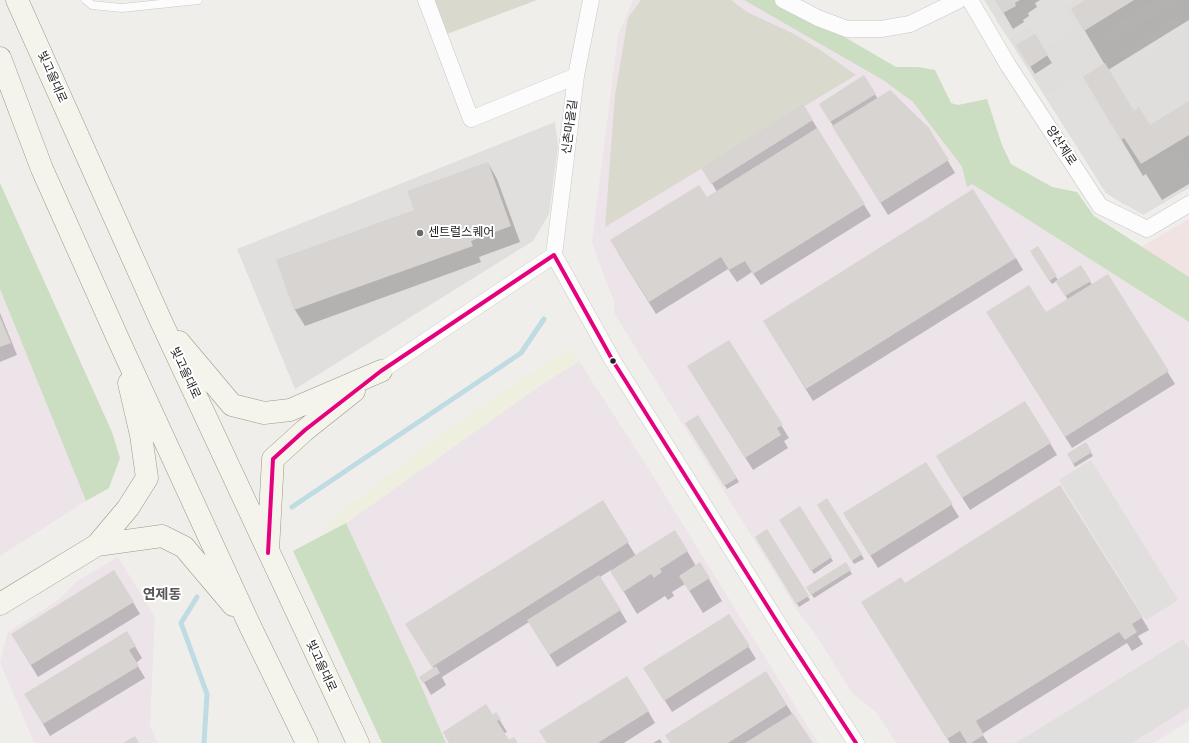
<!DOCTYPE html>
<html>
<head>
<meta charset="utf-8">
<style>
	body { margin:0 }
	canvas { display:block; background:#f0eeeb }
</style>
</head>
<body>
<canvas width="1189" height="743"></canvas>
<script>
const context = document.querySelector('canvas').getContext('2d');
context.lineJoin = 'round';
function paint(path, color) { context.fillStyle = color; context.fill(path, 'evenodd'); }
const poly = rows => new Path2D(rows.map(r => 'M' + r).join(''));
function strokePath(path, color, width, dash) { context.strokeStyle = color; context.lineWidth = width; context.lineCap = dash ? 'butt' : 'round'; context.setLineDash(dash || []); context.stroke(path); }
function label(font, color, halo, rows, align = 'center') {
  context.font = font + ' "Open Sans","Noto Sans KR",sans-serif'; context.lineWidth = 4; context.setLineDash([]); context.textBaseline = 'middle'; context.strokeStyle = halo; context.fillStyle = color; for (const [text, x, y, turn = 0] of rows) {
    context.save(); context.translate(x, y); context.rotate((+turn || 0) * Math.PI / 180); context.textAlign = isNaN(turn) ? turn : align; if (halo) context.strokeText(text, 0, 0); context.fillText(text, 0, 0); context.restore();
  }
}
paint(poly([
	[984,0,1189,0,1189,187,1125,205,1106,193]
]), '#dfdedc');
paint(poly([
	[1189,219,1189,277,1141,247]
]), '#f1e3e1');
paint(poly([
	[633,0,744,0,841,55,883,80,913,102,962,168,967,187,972,184,1189,322,1189,721,1154,743,896,743,877,713,852,693,816,635,799,613,614,313,614,301,595,252,592,241,618,35],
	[0,289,86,501,0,556],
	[579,361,645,463,818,743,446,743,346,523,541,385],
	[118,557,155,617,150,725,158,743,34,743,0,662,8,632,57,601,76,582]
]), '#ede4e9');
paint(poly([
	[435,0,537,0,447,34],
	[641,0,731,0,747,12,792,33,819,49,856,75,605,227,615,95,628,18]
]), '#d9d9cd');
paint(poly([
	[571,348,579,361,541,385,346,523,327,532,331,520,434,440,519,380]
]), '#efefdf');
paint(poly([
	[744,0,774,0,841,35,896,67,918,67,935,70,951,103,958,105,987,99,1002,145,1011,164,1052,187,1077,192,1094,216,1189,277,1189,322,972,184,967,187,962,167,913,102,883,80],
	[0,183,112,432,120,458,109,488,86,501,0,289],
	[346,523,415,672,446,743,382,743,293,551]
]), '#cbdec1');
paint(poly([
	[1029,0,1076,0,1064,7,1077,29,1047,47,1033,25,1009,39,996,20],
	[1155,0,1181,0,1109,44,1102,33],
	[1178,16,1186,30,1129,65,1120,52],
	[1078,76,1138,171,1177,148,1189,168,1189,188,1143,215,1106,193,1045,96],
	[555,122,558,145,549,214,533,241,295,389,237,249],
	[1091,460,1178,600,1146,620,1059,480],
	[1183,639,1189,649,1189,707,1132,743,1016,743]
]), '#e0dfde');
paint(poly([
	[996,0,1040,0,1035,3,1037,7,1028,13,1029,16,1023,20,1024,22,1013,29],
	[1087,0,1189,0,1189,20,1108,70,1133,112,1149,127,1189,103,1189,184,1162,200,1146,174,1143,176,1084,77,1105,65,1072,9],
	[1034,35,1052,63,1035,74,1022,54],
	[864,77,878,99,928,127,955,173,888,215,827,116],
	[803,105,871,216,761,285,752,272,737,282,728,269,656,314,618,253,717,192,710,180],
	[488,163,497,179,520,242,479,257,481,262,305,326,295,310,277,260,416,210],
	[1037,247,1058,280,1081,266,1092,285,1108,275,1175,384,1072,448,995,324,1046,313,1068,300,1057,281,1052,284,1033,255],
	[1016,258,1023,270,813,401,771,333],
	[0,313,17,355,0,362],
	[729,341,789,438,784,441,788,448,753,470,696,379],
	[698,416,739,482,727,489,686,424],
	[1050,443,1057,455,970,510,944,469],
	[1085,443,1093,456,1075,467,1068,454],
	[926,463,959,517,878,568,852,526],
	[827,500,864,559,854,564,818,505],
	[602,501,636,556,687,551,696,566,709,579,722,601,703,613,685,584,672,592,674,596,668,600,665,596,637,614,611,570,600,577,627,622,557,667,529,622,442,677,446,685,431,695,421,677,434,669,414,637],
	[800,508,833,561,814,574,780,520],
	[767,530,810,600,799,607,756,537],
	[846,564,852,574,814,598,807,588],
	[904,584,1142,618,1149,630,1138,636,1143,644,1132,651,1127,643,982,734,988,743,950,743,869,614],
	[133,602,140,614,38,677,19,646],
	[729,615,756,659,672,712,652,680],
	[127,633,142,658,136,663,145,678,50,736,33,707],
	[766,673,811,743,670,743],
	[648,711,655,723,624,743,547,743,540,731],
	[496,714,507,732,504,733,509,742,516,743,450,743],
	[660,739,662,743,653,743]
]), '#0003');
strokePath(poly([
	[292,507,521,353,544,319],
	[197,597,181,623,207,694,204,743]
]), '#bfdbe3', 5);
paint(poly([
	[995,0,1020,0,1015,3,1016,6,1003,13],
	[1085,0,1134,0,1084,31,1071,9],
	[1035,34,1048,55,1030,67,1016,45],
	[1105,63,1134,111,1139,107,1150,125,1189,101,1189,135,1141,164,1124,138,1121,140,1083,77],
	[864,75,876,94,830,122,819,104],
	[890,90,928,127,949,160,880,203,832,126],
	[803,104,813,120,711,184,701,168],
	[817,128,865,204,753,274,745,261,729,270,721,257,649,302,610,240,699,185,707,197],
	[488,162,511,226,471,241,473,246,294,310,276,260,414,210,407,191],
	[973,189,1016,258,806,389,763,321],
	[1038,246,1057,276,1049,281,1030,251],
	[1081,265,1091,281,1065,296,1055,281],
	[1108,274,1169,371,1065,437,986,312,1029,285,1046,312],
	[0,317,11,343,0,347],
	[729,340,783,425,777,428,781,435,745,458,687,366],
	[1025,401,1051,443,962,498,936,456],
	[698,415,737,478,724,486,685,423],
	[1086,442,1092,452,1073,464,1067,454],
	[926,462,953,504,870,556,843,513],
	[1060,485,1143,617,1132,624,1137,632,1125,640,1119,632,976,721,984,735,971,743,967,743,960,731,947,739,861,602,901,577,905,583],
	[827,498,862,554,852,561,817,505],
	[603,500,629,542,432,667,405,624],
	[800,506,832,557,811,571,779,520],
	[767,529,809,596,796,604,755,537],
	[675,530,688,551,660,569,662,572,654,578,651,574,623,592,610,571],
	[700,562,710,578,689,591,679,576],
	[846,562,851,570,811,595,806,587],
	[114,570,134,602,31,665,11,634],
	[599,575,621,610,549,655,527,620],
	[729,614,750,646,664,701,643,668],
	[127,631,136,646,129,650,139,666,43,724,24,694],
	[436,666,440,673,423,683,419,677],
	[766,671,787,705,728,743,670,743,665,735],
	[627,676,649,711,598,743,547,743,539,731],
	[486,704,493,715,496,712,501,719,497,721,509,740,514,737,518,743,449,743,443,732],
	[793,713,813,743,745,743],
	[135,736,139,743,123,743]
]), '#d7d4d2');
const lane = poly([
	[86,0,92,5,122,8,198,0]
]);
const street = poly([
	[426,0,471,119,576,76],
	[783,0,818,18,847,29,881,29,910,24,959,0],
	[970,0,1008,65,1100,206,1147,229,1189,204],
	[554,255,576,76,591,0],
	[381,371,554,255,613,361,788,639,856,743]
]);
const secondary = poly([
	[17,0,160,319,358,743],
	[0,58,42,169,119,341,250,626,307,743],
	[179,342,232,405,264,413,290,410,381,371],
	[97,545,162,536,184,547,233,605],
	[268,550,273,459,305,430,354,391],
	[0,604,97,545,128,508,147,478,141,435,129,383]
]);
strokePath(lane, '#c9c8c7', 9);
strokePath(street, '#c9c8c7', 17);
strokePath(secondary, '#999a82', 23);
strokePath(lane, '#fdfcfc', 8);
strokePath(street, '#fdfcfc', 16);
strokePath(secondary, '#f4f4ed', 22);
strokePath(poly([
	[268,553,273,459,305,430,381,371,554,255,613,361,788,639,856,743]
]), '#e5007d', 4);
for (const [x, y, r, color] of [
	[420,233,4,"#6a6968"],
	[613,361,3.5,"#222"]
]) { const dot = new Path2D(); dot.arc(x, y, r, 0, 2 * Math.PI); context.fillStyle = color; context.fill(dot); strokePath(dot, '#fff', 1.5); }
label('12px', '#222', '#fff', [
	["빛고을대로",52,77,66],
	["신촌마을길",570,127,-83],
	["양산제로",1061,146,57],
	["빛고을대로",185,373,65],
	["빛고을대로",321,666,65]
]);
label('12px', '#222', '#fff', [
	["센트럴스퀘어",428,233]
], 'left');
label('bold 14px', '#555', '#fff', [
	["연제동",162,595]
]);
</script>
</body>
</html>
